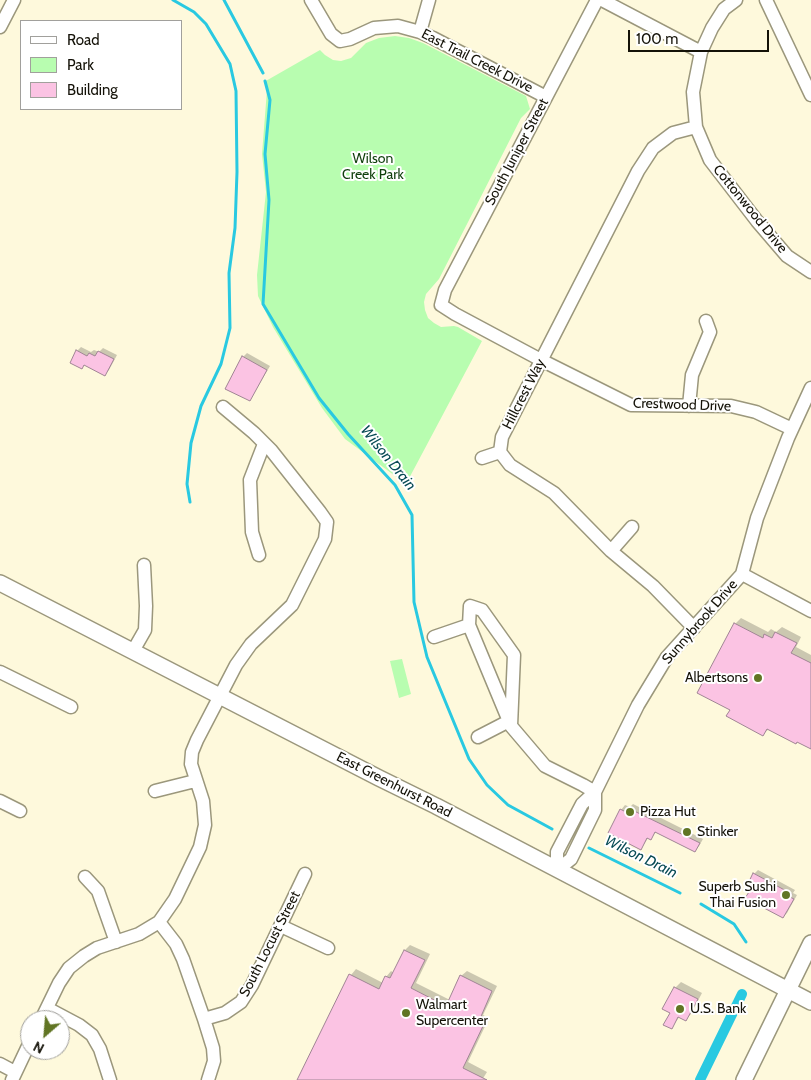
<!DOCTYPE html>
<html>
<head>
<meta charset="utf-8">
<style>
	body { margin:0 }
	#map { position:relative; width:811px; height:1080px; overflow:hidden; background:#fef9dc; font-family:Cabin,sans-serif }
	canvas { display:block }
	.legend { position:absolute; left:20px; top:20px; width:162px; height:90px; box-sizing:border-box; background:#fff; border:1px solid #a1a09c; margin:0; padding:6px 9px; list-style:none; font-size:15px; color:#141208 }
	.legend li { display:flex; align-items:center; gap:10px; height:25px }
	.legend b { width:25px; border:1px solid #a1a09c }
	.north { position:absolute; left:20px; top:1010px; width:50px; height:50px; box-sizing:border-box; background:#fff; border:1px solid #a1a09c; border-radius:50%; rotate:207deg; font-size:14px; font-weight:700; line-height:20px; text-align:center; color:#141208 }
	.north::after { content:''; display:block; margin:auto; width:18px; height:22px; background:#617524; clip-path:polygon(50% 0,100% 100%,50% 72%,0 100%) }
	.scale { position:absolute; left:628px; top:30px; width:141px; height:22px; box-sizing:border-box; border:2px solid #141208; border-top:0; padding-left:6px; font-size:15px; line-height:18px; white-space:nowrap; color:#141208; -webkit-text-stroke:4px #fff; paint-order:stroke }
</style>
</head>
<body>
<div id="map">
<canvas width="811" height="1080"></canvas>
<ul class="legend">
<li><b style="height:6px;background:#fff"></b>Road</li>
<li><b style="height:14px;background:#b8fdb0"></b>Park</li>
<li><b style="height:14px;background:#fbc3e3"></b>Building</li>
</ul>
<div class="north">N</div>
<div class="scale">100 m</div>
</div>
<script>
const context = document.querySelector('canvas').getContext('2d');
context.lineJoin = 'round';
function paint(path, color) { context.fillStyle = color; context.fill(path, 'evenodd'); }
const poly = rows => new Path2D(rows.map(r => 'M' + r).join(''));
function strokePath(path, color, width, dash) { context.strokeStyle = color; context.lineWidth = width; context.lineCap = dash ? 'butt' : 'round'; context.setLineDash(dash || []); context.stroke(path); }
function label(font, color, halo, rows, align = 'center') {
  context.font = font + ' Cabin,sans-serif'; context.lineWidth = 4; context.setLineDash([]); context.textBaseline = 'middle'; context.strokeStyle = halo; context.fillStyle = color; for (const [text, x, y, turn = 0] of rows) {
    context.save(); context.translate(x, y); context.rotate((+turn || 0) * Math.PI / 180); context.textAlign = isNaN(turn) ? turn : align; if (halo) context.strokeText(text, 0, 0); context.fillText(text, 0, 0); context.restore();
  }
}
paint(poly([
	[395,36,409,38,423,43,526,96,530,109,521,118,439,279,426,294,424,302,425,310,428,318,434,323,441,327,454,326,458,327,482,341,406,484,345,439,322,408,273,327,258,296,257,275,266,192,262,154,267,90,264,82,320,50,325,55,333,60,341,61,351,58,366,43,379,38],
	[402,659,411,694,399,698,390,661]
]), '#b8fdb0');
paint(poly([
	[81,347,91,352,94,350,99,352,103,348,117,355,109,370,105,374,85,364,82,368,77,351],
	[247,353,270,366,253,395,249,399,243,357],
	[741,618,768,632,771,629,776,632,782,627,801,637,796,647,811,655,811,747,769,729,763,734,731,710,735,624],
	[633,804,703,839,699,846,695,851,657,831,650,839,648,838,641,849,621,810,625,805,630,807],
	[758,870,795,890,793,893,797,895,787,913,783,917,754,874],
	[410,945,430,954,416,983,450,1000,461,976,467,971,497,986,483,1015,489,1018,468,1062,487,1072,482,1080,299,1080,351,975,356,969,383,983,386,977,391,971,394,973,405,950],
	[681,982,702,993,691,1014,686,1019,680,1016,672,1027,672,1012,675,988]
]), '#0003');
strokePath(poly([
	[173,0,194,12,206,24,230,64,236,91,237,172,235,228,229,273,230,328,221,364,201,406,191,443,187,484,190,502],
	[224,0,263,73],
	[265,81,270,100,265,154,269,200,263,304,319,398,348,434,395,485,412,515,414,602,427,657,469,759,487,785,508,805,552,829],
	[589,848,680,893],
	[701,904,734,924,746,942]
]), '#29c9e1', 3);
strokePath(poly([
	[700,1080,742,994]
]), '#29c9e1', 10);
const building = poly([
	[76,350,87,356,89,353,95,356,98,351,114,359,105,376,84,365,82,369,70,363,76,350],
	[242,356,267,370,250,401,225,389,242,356],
	[734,623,763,638,764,634,772,638,775,632,797,643,791,653,811,663,811,749,797,742,796,744,767,729,763,736,726,716,730,710,697,693,734,623],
	[628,808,700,843,695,852,655,832,651,840,647,838,641,850,608,833,620,809,626,812,628,808],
	[753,873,792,894,790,897,794,899,783,918,745,898,749,892,745,890,753,873],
	[404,950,425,960,411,988,446,1006,460,975,492,991,479,1021,484,1024,463,1068,487,1080,297,1080,349,974,379,989,385,976,390,978,404,950],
	[674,987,698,999,686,1021,678,1017,672,1029,663,1025,670,1013,662,1009,674,987]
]);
paint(building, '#fbc3e3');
strokePath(building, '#a08594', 1);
const minor = poly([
	[311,0,331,34,340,41,350,39,374,28,398,26,420,32,433,38,546,97],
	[597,0,445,290,441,305,455,314,541,360,631,405,731,406,756,412,792,429],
	[602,0,701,52],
	[736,0,724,9,712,28,701,52,693,92,696,127,710,160,757,221,787,256,811,272],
	[766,0,811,95],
	[0,27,14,0],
	[420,32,429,0],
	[689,406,692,375,710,332,706,321],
	[482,458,500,452],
	[611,551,632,527],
	[259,555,252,532,250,480,264,444],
	[742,574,811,611],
	[694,628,653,586,611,551,554,493,510,465,500,452,502,437,638,171,653,148,673,133,696,127],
	[434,637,469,625],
	[133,651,145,630,146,606,144,565],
	[0,672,71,707],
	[511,726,514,655,482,610,470,606,469,625,511,726,545,766,583,785,595,792],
	[478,737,509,721],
	[155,791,195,781],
	[0,801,20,811],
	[557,870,557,852,582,804,595,792,638,705,667,657,742,574,757,518,788,438,811,388],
	[557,870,571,859,595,810,595,792],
	[85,877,98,891,116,942],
	[159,922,176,944,183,959,204,1019,213,1048,214,1061,208,1080],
	[281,926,328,948],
	[47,1008,79,1025,92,1035,100,1049,110,1080],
	[204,1019,225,1013,241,1002,252,985,305,874],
	[41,1020,59,983,69,968,84,956,97,948,139,934,159,922,175,899,200,847,205,825,203,801,191,764,192,752,197,740,236,665,251,644,292,605,325,539,327,522,320,512,271,450,254,433,223,407],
	[0,1064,15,1072],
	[12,1080,30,1042]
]);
const major = poly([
	[0,583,379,778,436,806,811,1002],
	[744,1080,811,943]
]);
strokePath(minor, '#9b977c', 15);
strokePath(major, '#9b977c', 18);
strokePath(minor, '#fff', 12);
strokePath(major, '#fff', 15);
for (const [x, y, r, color] of [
	[758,678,5,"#617524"],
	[630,812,5,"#617524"],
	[687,832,5,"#617524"],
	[786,895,5,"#617524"],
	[680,1009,5,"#617524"],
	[406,1013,5,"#617524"]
]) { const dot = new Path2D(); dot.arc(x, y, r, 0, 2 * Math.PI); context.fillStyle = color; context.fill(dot); strokePath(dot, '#fff', 2); }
label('14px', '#141208', '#fff', [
	["East Trail Creek Drive",477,61,27],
	["South Juniper Street",517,152,-62],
	["Cottonwood Drive",750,209,51],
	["Hillcrest Way",524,394,-63],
	["Crestwood Drive",682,405,2],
	["Sunnybrook Drive",700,622,-49],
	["East Greenhurst Road",394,785,27],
	["South Locust Street",270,944,-63]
]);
label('14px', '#0f3f0c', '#fff', [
	["Wilson",373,159],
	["Creek Park",373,175]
]);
label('14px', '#141208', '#fff', [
	["Albertsons",748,678,"right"],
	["Pizza Hut",640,812],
	["Stinker",697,832],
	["Superb Sushi",776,887,"right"],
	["Thai Fusion",776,903,"right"],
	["Walmart",416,1005],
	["Supercenter",416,1021],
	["U.S. Bank",690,1009]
], 'left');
label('italic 15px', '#084b55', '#fff', [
	["Wilson Drain",388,458,51],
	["Wilson Drain",641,857,26]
]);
</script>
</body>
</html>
